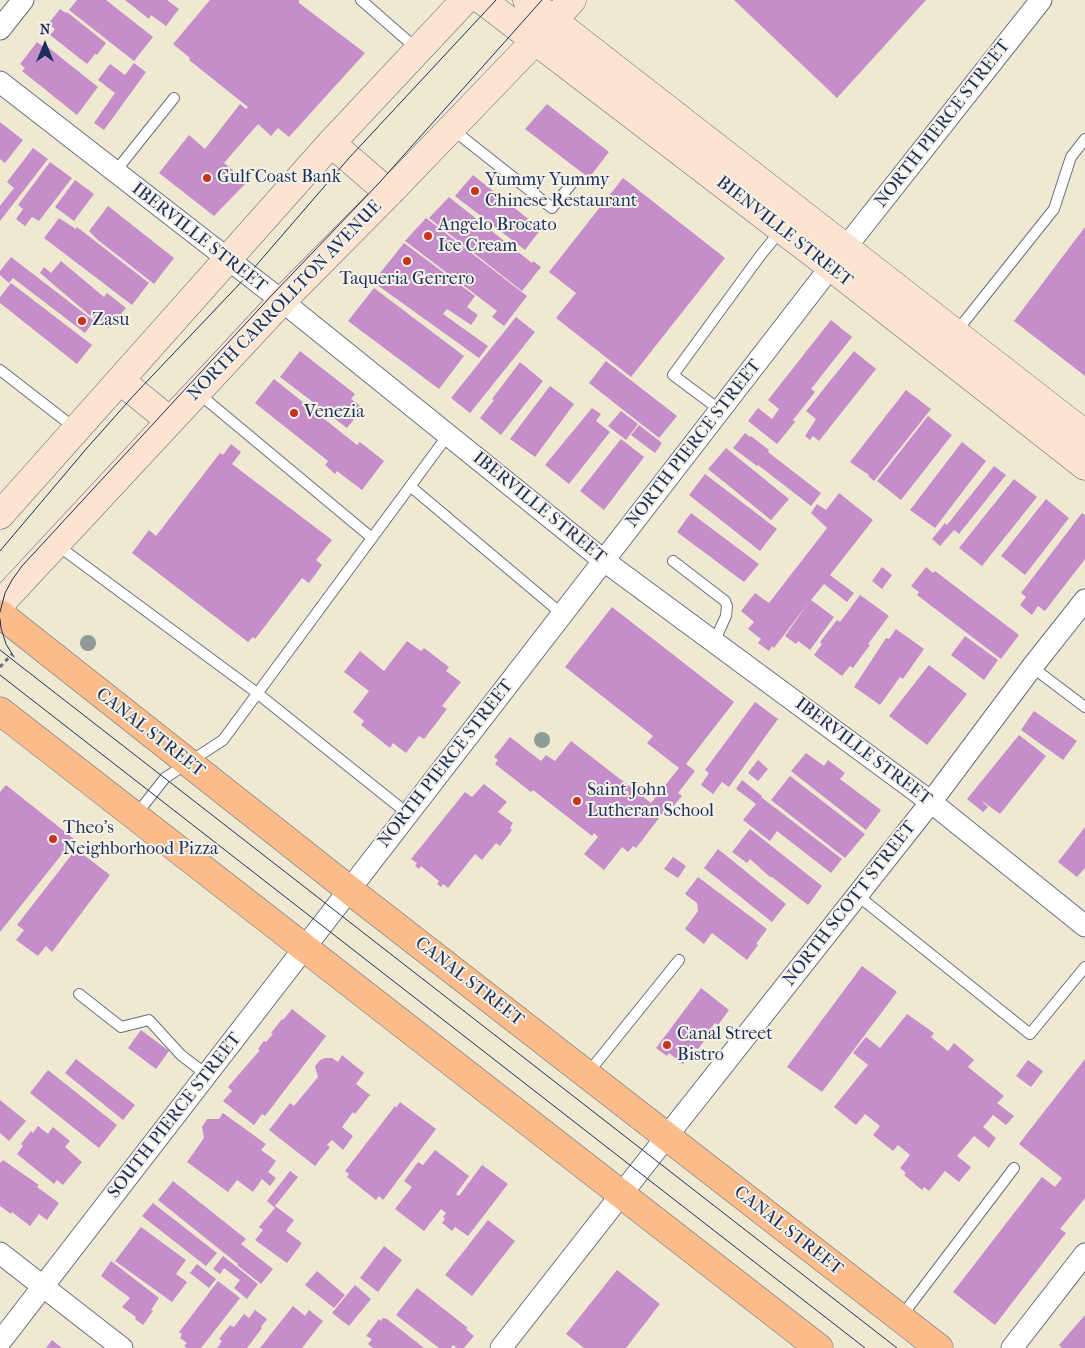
<!DOCTYPE html>
<html>
<head>
<meta charset="utf-8">
<style>
	body { margin:0 }
	#map { position:relative; width:1085px; height:1348px; overflow:hidden; background:#f0e9d1; font-family:"IM FELL French Canon",serif }
	canvas { display:block }
	.north { position:absolute; left:20px; top:20px; width:50px; height:50px; -webkit-text-stroke:4px #f7f3e8; paint-order:stroke; rotate:0deg; font-size:14px; font-weight:700; line-height:20px; text-align:center; color:#1b2f5e }
	.north::after { content:''; display:block; margin:auto; width:18px; height:22px; background:#1b2f5e; clip-path:polygon(50% 0,100% 100%,50% 72%,0 100%) }
</style>
</head>
<body>
<div id="map">
<canvas width="1085" height="1348"></canvas>
<div class="north">N</div>
</div>
<script>
const context = document.querySelector('canvas').getContext('2d');
context.lineJoin = 'round';
function paint(path, color) { context.fillStyle = color; context.fill(path, 'evenodd'); }
const poly = rows => new Path2D(rows.map(r => 'M' + r).join(''));
function strokePath(path, color, width, dash) { context.strokeStyle = color; context.lineWidth = width; context.lineCap = dash ? 'butt' : 'round'; context.setLineDash(dash || []); context.stroke(path); }
function label(font, color, halo, rows, align = 'center') {
  context.font = font + ' "IM FELL French Canon",serif'; context.lineWidth = 4; context.setLineDash([]); context.textBaseline = 'middle'; context.strokeStyle = halo; context.fillStyle = color; for (const [text, x, y, turn = 0] of rows) {
    context.save(); context.translate(x, y); context.rotate((+turn || 0) * Math.PI / 180); context.textAlign = isNaN(turn) ? turn : align; if (halo) context.strokeText(text, 0, 0); context.fillText(text, 0, 0); context.restore();
  }
}
paint(poly([
	[77,0,106,0,153,37,134,61,69,10],
	[125,0,167,0,179,9,166,26,151,15,149,19],
	[210,0,299,0,299,3,365,53,289,137,278,128,271,136,258,124,224,163,247,182,214,216,159,173,189,135,205,149,240,104,246,109,248,107,189,60,190,58,173,44],
	[734,0,926,0,837,98],
	[60,9,66,13,67,12,106,43,97,55,95,54,87,64,50,35,55,29,48,24],
	[37,42,42,46,44,44,98,87,77,115,22,71,25,68,20,64],
	[134,63,146,72,104,130,94,123,115,93,98,80,110,64,125,75],
	[547,104,609,152,589,178,525,129],
	[0,122,23,140,5,163,0,159],
	[33,148,48,159,0,221,0,206,14,188,7,182],
	[50,162,72,178,39,221,32,217,25,226,16,219,23,209,18,205],
	[473,175,541,229,525,250,455,196],
	[623,178,725,258,631,377,556,318,576,293,549,272],
	[75,180,94,194,74,221,55,207],
	[449,197,532,263,533,261,541,267,522,291,429,218],
	[108,206,174,258,154,284,98,240,89,231],
	[59,218,76,229,77,227,149,283,132,305,44,238],
	[426,218,527,296,504,326,492,317,497,311,405,241],
	[1085,227,1085,376,1014,321],
	[404,243,475,296,467,307,478,315,471,325,447,309,443,314,488,346,479,358,373,282],
	[11,257,94,321,85,333,13,278,9,283,0,275,0,271],
	[61,261,104,297,107,293,126,308,109,328,96,317,94,319,40,273,44,267,51,273],
	[11,283,92,345,77,364,0,303,0,297],
	[374,288,464,356,439,389,348,321],
	[516,317,535,332,470,413,451,398],
	[831,320,852,337,811,389,815,392,793,420,795,422,777,444,748,421,758,408,772,419,779,409,768,400],
	[300,351,355,394,351,399,363,408,347,428,280,377],
	[854,351,876,369,819,441,813,436,810,440,805,436,816,419,806,411],
	[606,361,677,416,659,438,589,383],
	[520,362,543,381,501,435,480,418,494,400,492,399],
	[274,379,357,445,360,442,384,461,362,490,337,471,335,474,325,465,328,461,255,403],
	[550,386,574,404,535,457,510,439],
	[906,390,931,409,874,481,868,476,869,475,850,462],
	[592,408,601,414,596,421,610,432,569,484,545,465],
	[621,411,638,424,626,440,608,426],
	[928,416,952,435,901,500,877,481],
	[639,425,662,443,655,453,631,435],
	[745,433,750,437,751,436,769,450,768,452,821,493,811,506,758,465,757,466,733,448],
	[621,439,644,457,604,510,580,491],
	[962,442,986,461,935,528,910,510],
	[231,444,241,452,232,464,332,540,316,560,322,565,309,583,302,578,255,639,253,637,248,642,132,553,149,530,156,536,220,453,223,455],
	[726,448,789,499,771,520,708,469],
	[994,466,1006,475,959,534,954,530,940,546,932,539,945,523,947,525],
	[705,474,777,529,760,551,689,495],
	[1014,479,1037,497,982,566,959,548],
	[839,493,873,520,830,575,854,593,847,602,824,584,811,600,834,617,810,650,798,641,796,644,785,636,809,602,774,648,772,646,769,651,758,643,761,639,748,629,754,622,741,611,755,593,769,603,827,528,811,513,817,504,826,510],
	[1046,499,1069,518,1025,575,1001,556],
	[691,513,759,564,744,582,677,532],
	[1082,513,1085,515,1085,559,1045,611,1038,606,1032,615,1020,605,1026,597,1021,593],
	[882,567,892,575,882,589,872,581],
	[926,567,933,573,935,571,1019,635,1001,659,917,595,919,592,911,586],
	[860,595,889,616,868,644,870,645,853,668,850,666,842,676,814,655,822,644,820,642,837,620,840,622],
	[612,607,734,702,686,764,695,771,678,793,682,796,669,811,667,810,665,814,663,813,636,848,633,846,628,852,622,847,604,870,584,854,598,837,594,833,592,836,533,790,531,792,495,764,498,760,494,757,510,737,541,761,546,755,555,761,571,741,651,803,679,768,647,743,653,736,565,667],
	[896,629,924,649,903,679,900,677,880,705,854,687,886,638,889,639],
	[965,636,998,660,984,680,951,655],
	[407,641,421,651,424,648,449,667,446,671,461,682,442,706,447,709,424,739,419,736,406,753,393,743,390,748,361,725,364,721,353,712,369,691,344,672,360,651,384,671],
	[929,665,967,694,927,745,889,716],
	[755,702,778,719,729,787,722,782,713,794,701,785,709,773,705,770],
	[1034,711,1077,741,1063,760,1021,730],
	[1019,735,1046,756,1000,814,981,800,988,807,983,812,967,799],
	[806,753,824,766,828,760,845,773,840,779,881,810,866,830,791,771],
	[758,760,768,769,758,781,748,773],
	[790,776,865,834,845,858,771,800],
	[742,780,762,796,761,797,842,859,831,873,777,831,770,841,743,820,756,804,736,789],
	[484,784,507,802,498,812,513,823,510,828,512,830,500,846,496,843,482,860,475,854,448,888,443,884,441,887,437,884,439,881,421,866,419,869,415,866,417,863,411,859,465,792,472,797],
	[6,785,74,839,0,932,0,792],
	[1085,827,1085,868,1077,877,1058,862],
	[750,829,822,886,808,905,772,877,770,877,750,859,747,863,732,852],
	[76,849,110,875,52,952,46,946,38,956,16,940,24,930,17,925],
	[718,849,786,904,772,922,704,868],
	[673,857,686,866,678,878,664,869],
	[698,877,767,929,756,944,758,945,747,960,712,933,704,944,685,929,698,911,697,903,685,894],
	[862,966,897,992,822,1092,787,1067],
	[701,988,729,1010,718,1025,715,1023,707,1033,709,1034,698,1049,695,1048,683,1064,669,1053,667,1056,656,1048],
	[292,1009,326,1036,265,1116,262,1114,254,1125,223,1101,232,1091,228,1087,260,1050,258,1049,264,1041,266,1042,273,1034,271,1033,282,1019,283,1020],
	[907,1014,934,1033,931,1037,948,1051,954,1043,974,1060,968,1067,1004,1096,997,1103,1014,1116,1006,1125,993,1115,983,1127,996,1138,989,1148,974,1136,957,1156,971,1167,959,1182,945,1171,929,1191,924,1187,922,1190,904,1175,906,1173,900,1168,910,1155,898,1145,893,1151,873,1135,880,1126,865,1114,856,1125,834,1107,868,1065,853,1053,866,1037,880,1048],
	[141,1030,169,1051,156,1069,128,1048],
	[342,1055,364,1073,356,1084,370,1095,355,1114,353,1112,342,1127,353,1136,343,1150,332,1140,327,1145,330,1147,315,1166,269,1130,290,1103,294,1106,318,1077,315,1066,320,1060,325,1058,332,1058,338,1062],
	[76,1059,135,1105,123,1120,65,1073],
	[1085,1059,1085,1198,1060,1229,1066,1233,995,1325,953,1292,1042,1177,1055,1187,1062,1178,1019,1144],
	[1028,1060,1043,1071,1031,1087,1016,1076],
	[48,1070,117,1125,99,1148,30,1093],
	[0,1100,26,1121,9,1141,0,1133],
	[400,1102,436,1129,383,1200,379,1196,376,1200,347,1177,349,1174,345,1171,395,1106,396,1108],
	[223,1113,266,1144,261,1150,276,1161,268,1172,276,1178,270,1186,262,1179,253,1192,237,1180,228,1192,187,1162,204,1138,202,1127,207,1119,219,1119],
	[38,1126,48,1134,53,1127,70,1141,65,1147,82,1162,63,1185,57,1180,54,1184,17,1154,23,1146,21,1144,31,1131,33,1133],
	[435,1150,469,1176,456,1194,459,1196,482,1165,508,1184,468,1236,455,1227,452,1231,442,1223,445,1219,443,1217,446,1213,441,1209,424,1231,395,1209,412,1187,404,1181,418,1162,423,1165],
	[3,1160,39,1185,37,1187,59,1203,47,1220,39,1214,30,1226,12,1212,11,1214,0,1206,0,1163],
	[290,1171,298,1177,275,1206,294,1220,286,1231,302,1243,287,1263,255,1240,263,1230,259,1227,275,1208,267,1201],
	[173,1181,246,1239,241,1244,273,1269,261,1284,237,1265,238,1264,158,1200],
	[153,1203,217,1253,206,1266,142,1216],
	[488,1220,515,1241,472,1296,445,1275],
	[141,1227,186,1260,176,1274,187,1282,172,1302,115,1261],
	[384,1246,402,1260,378,1292,360,1278],
	[223,1256,258,1284,247,1299,234,1288,240,1280,224,1268,220,1274,213,1269],
	[111,1261,159,1298,151,1310,153,1311,143,1325,135,1319,136,1317,122,1307,130,1298,101,1276],
	[197,1264,216,1279,209,1288,190,1273],
	[617,1270,660,1304,626,1348,584,1348,566,1334],
	[317,1271,345,1295,334,1308,305,1285],
	[218,1281,240,1298,201,1348,187,1348,184,1346,187,1343,180,1338,182,1334,179,1332],
	[355,1285,371,1299,349,1326,332,1313],
	[417,1288,468,1328,466,1329,474,1336,464,1348,457,1348,453,1345,451,1348,439,1348,396,1315],
	[293,1306,305,1316,309,1310,323,1321,302,1348,260,1348],
	[255,1310,267,1319,261,1327,262,1328,247,1348,217,1348,222,1341,219,1339,230,1325,234,1327,244,1314,249,1318],
	[1085,1315,1085,1348,1062,1348,1059,1345],
	[383,1318,387,1319,424,1348,373,1348,368,1344,372,1339,366,1336,379,1319,381,1321],
	[52,1340,62,1348,46,1348]
]), '#c68dcb');
const lane = poly([
	[361,0,417,49],
	[452,129,552,208,572,183],
	[115,172,174,98],
	[956,332,1054,209,1071,157,1085,139],
	[0,370,76,429],
	[198,393,372,538],
	[720,410,673,375,760,256,781,230],
	[410,486,562,614],
	[57,545,257,693,407,813],
	[673,561,725,601,727,606,726,616,714,642],
	[1032,667,1085,707],
	[135,816,165,778,223,740,448,435],
	[857,895,1030,1034,1085,967],
	[79,994,121,1027,149,1020,181,1055,207,1075],
	[588,1073,679,960],
	[901,1317,1014,1168]
]);
const street = poly([
	[0,29,23,0],
	[0,82,282,301,603,560,931,802,1085,926],
	[0,1253,122,1348],
	[0,1342,846,247,1041,0],
	[501,1348,667,1136,931,802,1032,667,1085,600],
	[1012,1348,1085,1254]
]);
const secondary = poly([
	[482,0,831,267,1085,466],
	[527,0,1085,434],
	[331,143,389,193],
	[121,381,170,421],
	[0,515,331,143,465,0],
	[0,604,282,301,389,193,536,40,572,0]
]);
const primary = poly([
	[0,614,361,899,939,1348],
	[0,711,819,1348]
]);
strokePath(lane, '#667086', 12);
strokePath(street, '#667086', 23);
strokePath(secondary, '#667086', 29);
strokePath(primary, '#667086', 29);
strokePath(poly([
	[0,667,12,654]
]), '#667086', 3, [4, 4]);
strokePath(lane, '#fff', 10);
strokePath(street, '#fff', 21);
strokePath(secondary, '#fde4d0', 28);
strokePath(primary, '#f9bc8a', 28);
strokePath(poly([
	[0,551,87,448,135,394,247,276,349,158,496,0],
	[0,612,5,593,12,580,22,566,272,295,379,183,542,0],
	[0,619,1,628,6,644,14,657],
	[0,650,897,1348],
	[0,675,865,1348]
]), '#1b2f5e', 1);
context.fillStyle = '#8e9b96';
for (const [x, y] of [
	[88,643],
	[542,740]
]) { context.beginPath(); context.arc(x, y, 8, 0, 2 * Math.PI); context.fill(); }
for (const [x, y, r, color] of [
	[207,178,5,"#c8321e"],
	[475,191,5,"#c8321e"],
	[428,236,5,"#c8321e"],
	[407,261,5,"#c8321e"],
	[82,321,5,"#c8321e"],
	[294,413,5,"#c8321e"],
	[577,801,5,"#c8321e"],
	[53,839,5,"#c8321e"],
	[667,1045,5,"#c8321e"]
]) { const dot = new Path2D(); dot.arc(x, y, r, 0, 2 * Math.PI); context.fillStyle = color; context.fill(dot); strokePath(dot, '#f7f3e8', 2); }
label('18px', '#1b2f5e', '#f7f3e8', [
	["NORTH PIERCE STREET",943,124,-52],
	["BIENVILLE STREET",784,232,38],
	["IBERVILLE STREET",199,238,38],
	["NORTH CARROLLTON AVENUE",285,301,-46],
	["NORTH PIERCE STREET",694,444,-52],
	["IBERVILLE STREET",539,508,39],
	["CANAL STREET",150,733,38],
	["IBERVILLE STREET",863,752,37],
	["NORTH PIERCE STREET",446,764,-52],
	["NORTH SCOTT STREET",850,904,-52],
	["CANAL STREET",469,982,38],
	["SOUTH PIERCE STREET",175,1116,-52],
	["CANAL STREET",788,1231,38]
]);
label('18px', '#1b2f5e', '#f7f3e8', [
	["Gulf Coast Bank",217,178],
	["Yummy Yummy",485,181],
	["Chinese Restaurant",485,202],
	["Angelo Brocato",438,226],
	["Ice Cream",438,247],
	["Taqueria Gerrero",407,280,"center"],
	["Zasu",92,321],
	["Venezia",304,413],
	["Saint John",587,791],
	["Lutheran School",587,812],
	["Theo's",63,829],
	["Neighborhood Pizza",63,850],
	["Canal Street",677,1035],
	["Bistro",677,1056]
], 'left');
</script>
</body>
</html>
